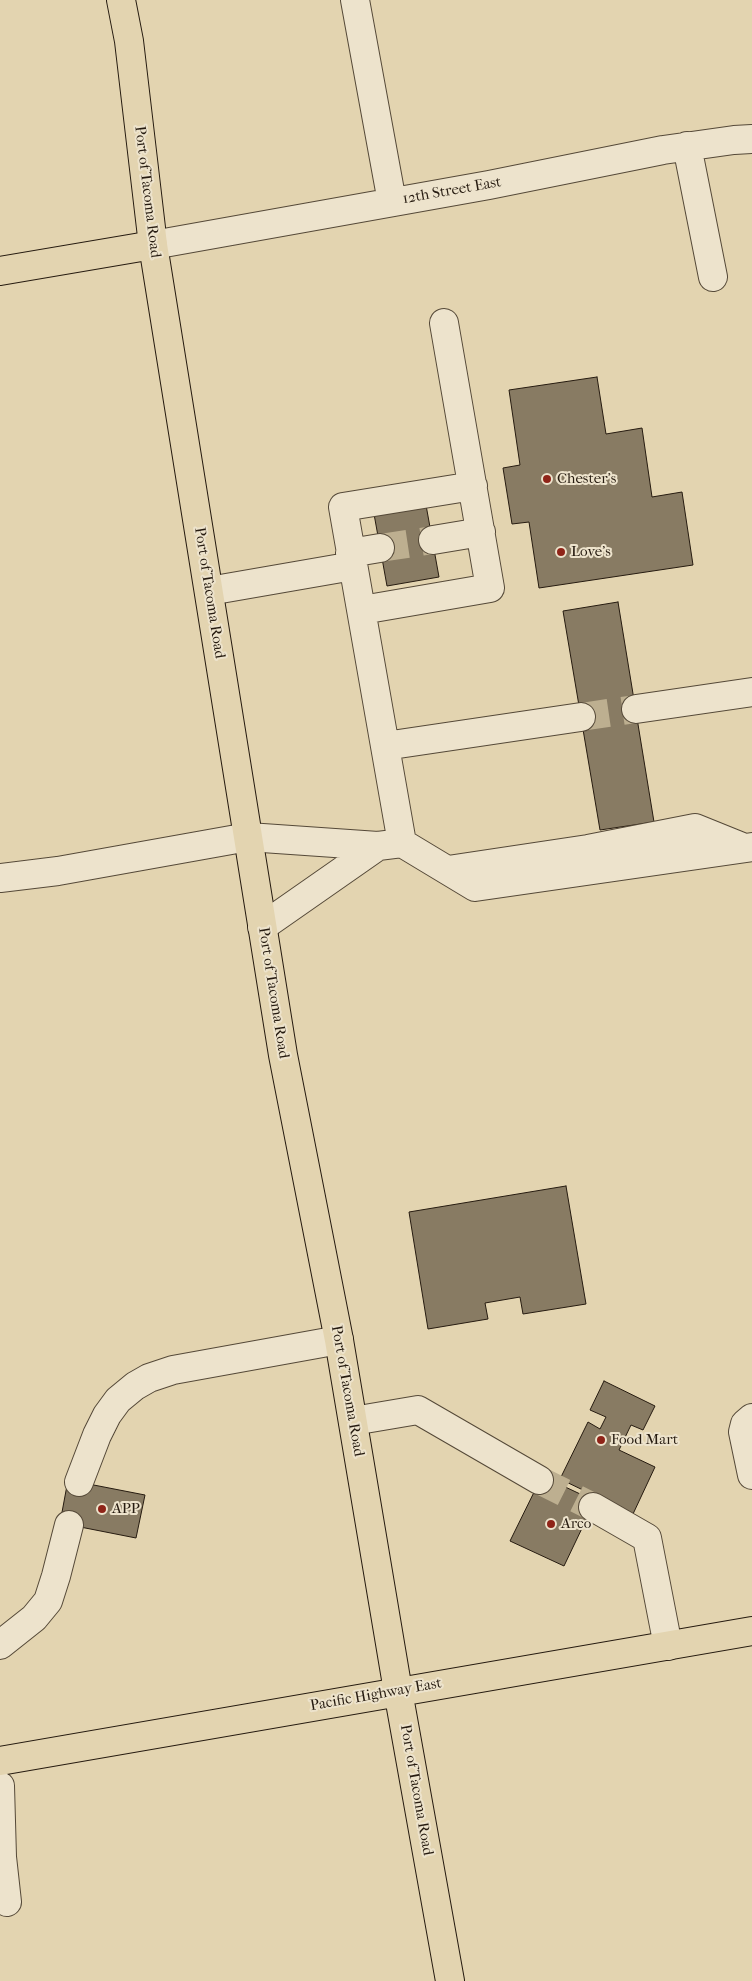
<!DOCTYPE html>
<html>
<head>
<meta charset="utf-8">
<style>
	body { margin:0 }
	canvas { display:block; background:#e3d4b0 }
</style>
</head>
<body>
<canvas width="752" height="1981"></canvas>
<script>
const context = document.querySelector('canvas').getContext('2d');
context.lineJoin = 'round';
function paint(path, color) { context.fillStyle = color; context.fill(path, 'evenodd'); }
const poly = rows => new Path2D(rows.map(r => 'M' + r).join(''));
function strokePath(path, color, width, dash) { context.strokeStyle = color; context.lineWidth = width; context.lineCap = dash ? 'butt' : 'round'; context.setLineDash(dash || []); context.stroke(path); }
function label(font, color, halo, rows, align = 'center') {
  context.font = font + ' "IM FELL French Canon",serif'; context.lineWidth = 4; context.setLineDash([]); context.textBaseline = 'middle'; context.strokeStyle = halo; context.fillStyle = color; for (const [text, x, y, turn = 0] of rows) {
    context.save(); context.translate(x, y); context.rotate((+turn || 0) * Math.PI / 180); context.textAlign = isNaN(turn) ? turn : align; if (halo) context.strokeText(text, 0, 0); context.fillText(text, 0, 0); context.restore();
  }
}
const building = poly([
	[597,377,606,434,642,428,652,497,682,492,693,565,539,588,529,522,512,524,503,468,520,465,509,390,597,377],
	[426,505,439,577,387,586,374,514,426,505],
	[618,602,654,822,600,830,563,611,618,602],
	[566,1186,586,1304,523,1314,520,1297,485,1303,488,1319,428,1329,409,1212,566,1186],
	[604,1381,655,1406,643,1430,631,1425,619,1450,655,1467,633,1514,560,1479,588,1422,600,1429,606,1417,590,1410,604,1381],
	[542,1476,595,1501,564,1566,510,1541,542,1476],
	[68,1480,145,1495,136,1538,60,1523,68,1480]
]);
paint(building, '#887b63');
strokePath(building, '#261b10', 1);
strokePath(poly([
	[380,548,433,540],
	[581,717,636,709],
	[539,1480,593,1507]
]), '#bdaf90', 28, [28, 14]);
const minor = poly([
	[355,0,392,202],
	[687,146,713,277],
	[153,245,489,185,663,150,734,140,752,139],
	[433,540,481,532],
	[350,553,380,548],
	[209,591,353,566],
	[362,610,490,588,444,323],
	[636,709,752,692],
	[385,746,581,717],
	[402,843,475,887,752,847],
	[448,870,588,849,695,828,742,847],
	[0,878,58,871,248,837,378,846,402,843,343,507,473,486],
	[262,927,378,846],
	[752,1418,745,1424,743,1432,752,1475],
	[353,1421,418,1410,539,1480],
	[79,1482,97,1435,107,1415,118,1400,135,1386,149,1378,173,1370,339,1340],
	[593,1507,647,1538,668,1646],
	[0,1645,34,1618,48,1601,56,1576,69,1525],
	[0,1786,2,1857,0,1858],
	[2,1857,7,1902]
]);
const major = poly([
	[121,0,129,41,153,245,283,1055,339,1340,398,1691,450,1981],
	[0,1761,752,1631]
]);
const highway = poly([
	[0,271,153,245]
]);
strokePath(minor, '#554938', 30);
strokePath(major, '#261b10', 30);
strokePath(highway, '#261b10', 30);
strokePath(minor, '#ede3cc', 28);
strokePath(major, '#e3d4b0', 28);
strokePath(highway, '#e3d4b0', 28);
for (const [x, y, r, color] of [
	[547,479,5,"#8f2418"],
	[561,552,5,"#8f2418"],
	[601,1440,5,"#8f2418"],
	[102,1509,5,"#8f2418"],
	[551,1524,5,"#8f2418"]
]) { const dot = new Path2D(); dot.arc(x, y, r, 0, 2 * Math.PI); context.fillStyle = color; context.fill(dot); strokePath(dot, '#ede3cc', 2); }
label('15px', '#261b10', '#ede3cc', [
	["12th Street East",452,191,-10],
	["Port of Tacoma Road",147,192,83],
	["Port of Tacoma Road",209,593,81],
	["Port of Tacoma Road",273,993,81],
	["Port of Tacoma Road",347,1391,80],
	["Pacific Highway East",376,1695,-10],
	["Port of Tacoma Road",416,1790,80]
]);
label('15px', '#261b10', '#ede3cc', [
	["Chester's",557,479],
	["Love's",571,552],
	["Food Mart",611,1440],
	["APP",112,1509],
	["Arco",561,1524]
], 'left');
</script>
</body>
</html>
